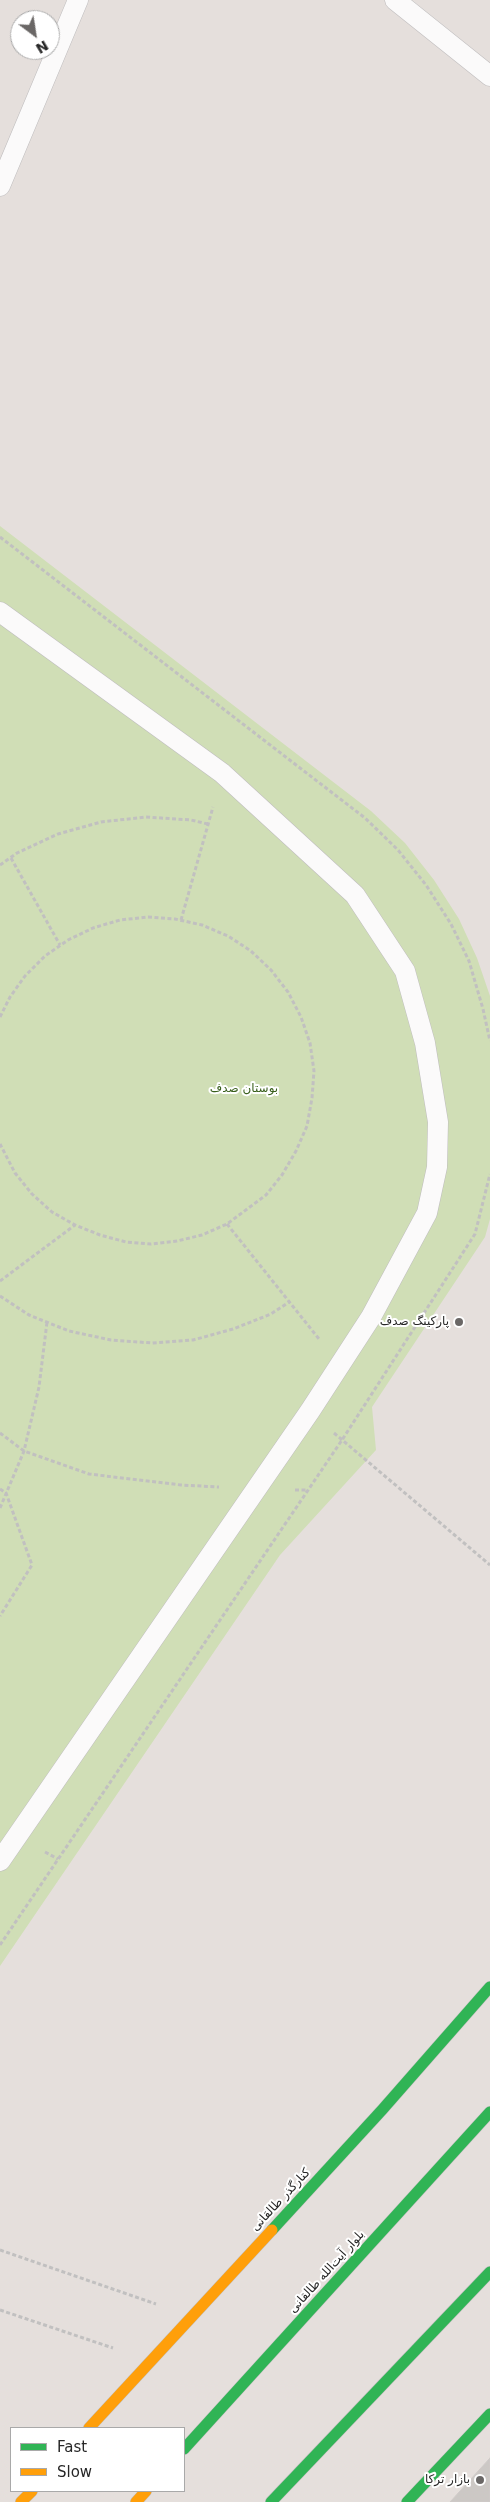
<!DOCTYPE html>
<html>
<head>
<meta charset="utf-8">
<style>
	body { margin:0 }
	#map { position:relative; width:490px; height:2502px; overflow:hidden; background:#e5dfdc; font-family:"DejaVu Sans",sans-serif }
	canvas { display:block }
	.legend { position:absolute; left:10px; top:2427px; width:175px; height:65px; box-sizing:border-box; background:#fff; border:1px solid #a9a9a9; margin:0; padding:6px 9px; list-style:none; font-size:15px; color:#272727 }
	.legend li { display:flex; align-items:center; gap:10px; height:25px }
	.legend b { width:25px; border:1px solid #a9a9a9 }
	.north { position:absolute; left:10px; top:10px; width:50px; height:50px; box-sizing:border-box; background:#fff; border:1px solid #a9a9a9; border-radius:50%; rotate:149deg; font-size:14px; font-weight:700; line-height:20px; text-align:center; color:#272727 }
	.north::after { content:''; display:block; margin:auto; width:18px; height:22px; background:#6a6766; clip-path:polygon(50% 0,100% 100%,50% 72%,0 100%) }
</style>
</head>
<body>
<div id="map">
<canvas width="490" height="2502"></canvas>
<ul class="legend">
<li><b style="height:6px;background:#30b455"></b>Fast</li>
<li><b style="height:6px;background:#ff9f0a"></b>Slow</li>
</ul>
<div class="north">N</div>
</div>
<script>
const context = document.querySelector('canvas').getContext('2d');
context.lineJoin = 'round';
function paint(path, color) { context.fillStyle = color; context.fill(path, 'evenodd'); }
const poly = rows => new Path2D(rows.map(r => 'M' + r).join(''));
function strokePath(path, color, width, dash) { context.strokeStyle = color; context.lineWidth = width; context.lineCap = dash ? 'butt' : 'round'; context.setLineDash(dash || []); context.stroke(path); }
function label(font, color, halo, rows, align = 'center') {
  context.font = font + ' "DejaVu Sans","Noto Naskh Arabic",sans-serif'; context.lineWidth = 4; context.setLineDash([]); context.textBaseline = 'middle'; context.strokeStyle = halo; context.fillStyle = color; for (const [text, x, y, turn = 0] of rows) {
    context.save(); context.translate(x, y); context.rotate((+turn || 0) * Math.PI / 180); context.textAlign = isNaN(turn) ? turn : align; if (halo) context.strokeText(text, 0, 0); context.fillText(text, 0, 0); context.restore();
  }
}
paint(poly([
	[0,526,371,811,405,843,434,880,459,919,477,958,490,996,490,1219,485,1237,372,1407,376,1450,280,1555,0,1966]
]), '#d0deb6');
const building = poly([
	[490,2458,490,2502,450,2502,490,2458]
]);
paint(building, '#ccc8c5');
strokePath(building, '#d0cbc9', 1);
const lane = poly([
	[395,0,490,76],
	[0,186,78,0],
	[0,612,222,773,355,895,405,971,425,1043,438,1122,437,1167,427,1213,371,1317,310,1411,0,1861]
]);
const fast = poly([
	[272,2230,382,2110,490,1987],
	[184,2449,490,2112],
	[271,2502,490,2272],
	[407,2502,490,2414]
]);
const slow = poly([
	[89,2428,272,2230],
	[21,2502,32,2491],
	[136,2502,146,2491]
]);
strokePath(lane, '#bfbdbe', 21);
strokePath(fast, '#bfbdbe', 12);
strokePath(slow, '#bfbdbe', 12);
strokePath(poly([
	[0,537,365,818,398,850,426,885,451,924,469,961,483,1009,490,1041],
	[11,858,60,945],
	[0,865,17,853,58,834,101,822,146,817,191,820,208,824],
	[181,920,213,807],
	[0,1017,10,997,25,976,45,956,68,940,93,928,120,920,148,917,175,919,202,925,228,936,251,951,271,970,288,992,301,1017,310,1043,314,1071,312,1098,307,1126,296,1151,282,1175,266,1195,227,1224,202,1235,177,1241,151,1244,126,1242,100,1235,75,1225,52,1212,32,1194,15,1173,0,1144],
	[227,1224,319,1339],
	[0,1281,75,1225],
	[0,1296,29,1315,69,1331,111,1340,152,1343,193,1340,233,1329,271,1314,289,1302],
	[0,1433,24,1451,89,1474,181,1485,219,1487],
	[334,1433,490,1565],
	[0,1489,6,1493,32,1565,0,1616],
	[295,1490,308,1490],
	[0,1508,24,1451,39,1387,47,1322],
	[45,1852,58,1859],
	[0,1945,342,1440,475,1234,490,1174],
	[0,2250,156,2304],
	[0,2310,113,2348]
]), '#c1c0c0', 3, [4, 2.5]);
strokePath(lane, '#fbfafa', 20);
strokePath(fast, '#30b455', 11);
strokePath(slow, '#ff9f0a', 11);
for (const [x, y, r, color] of [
	[459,1322,5,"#6a6766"],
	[480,2480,5,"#6a6766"]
]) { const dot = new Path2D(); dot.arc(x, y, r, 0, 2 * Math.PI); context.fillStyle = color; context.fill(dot); strokePath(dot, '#fff', 2); }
label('12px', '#395f1c', '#fff', [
	["بوستان صدف",244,1089]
]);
label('12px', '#272727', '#fff', [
	["پارکینگ صدف",449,1322],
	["بازار ترکا",470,2480]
], 'right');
label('12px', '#272727', '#fff', [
	["کنارگذر طالقانی",281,2200,-47],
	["بلوار آیت‌الله طالقانی",327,2272,-48]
]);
</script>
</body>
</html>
